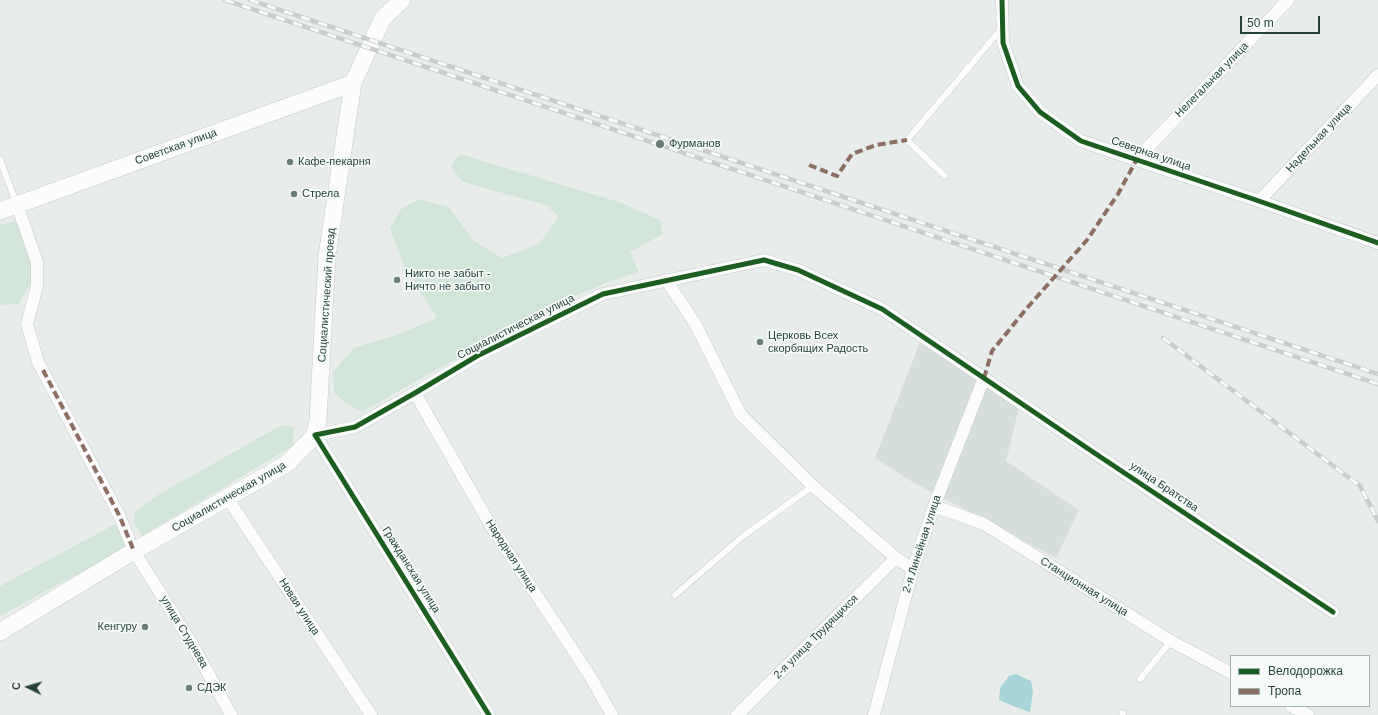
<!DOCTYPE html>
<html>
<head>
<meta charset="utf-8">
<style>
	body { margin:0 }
	#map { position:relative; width:1378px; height:715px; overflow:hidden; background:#e8edeb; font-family:Arial,sans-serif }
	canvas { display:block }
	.legend { position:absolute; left:1230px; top:655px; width:140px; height:52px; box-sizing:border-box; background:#f7fbf9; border:1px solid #a3b1ad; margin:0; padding:5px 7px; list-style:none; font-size:12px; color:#24423a }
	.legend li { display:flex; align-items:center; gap:8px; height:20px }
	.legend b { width:20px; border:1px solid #a3b1ad }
	.north { position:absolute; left:8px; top:667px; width:40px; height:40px; -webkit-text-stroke:3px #f7fbf9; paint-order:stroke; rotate:275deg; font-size:11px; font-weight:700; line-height:16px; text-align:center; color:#24423a }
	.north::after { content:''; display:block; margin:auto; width:14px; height:18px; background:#24423a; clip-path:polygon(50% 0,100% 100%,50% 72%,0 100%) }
	.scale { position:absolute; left:1240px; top:16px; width:80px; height:18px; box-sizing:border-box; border:2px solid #24423a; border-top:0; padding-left:5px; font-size:12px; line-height:14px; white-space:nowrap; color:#24423a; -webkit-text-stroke:3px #f7fbf9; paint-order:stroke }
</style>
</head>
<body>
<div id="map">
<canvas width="1378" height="715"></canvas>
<ul class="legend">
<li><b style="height:5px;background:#1b5e20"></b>Велодорожка</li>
<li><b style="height:5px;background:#8d6e63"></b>Тропа</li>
</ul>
<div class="north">С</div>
<div class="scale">50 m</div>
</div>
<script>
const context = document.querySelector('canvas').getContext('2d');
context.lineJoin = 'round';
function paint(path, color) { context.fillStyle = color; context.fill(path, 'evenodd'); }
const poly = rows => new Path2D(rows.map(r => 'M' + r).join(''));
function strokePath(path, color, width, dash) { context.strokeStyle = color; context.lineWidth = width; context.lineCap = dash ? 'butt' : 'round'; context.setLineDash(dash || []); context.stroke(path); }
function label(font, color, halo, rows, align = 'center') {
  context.font = font + ' Arial,sans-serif'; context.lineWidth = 3.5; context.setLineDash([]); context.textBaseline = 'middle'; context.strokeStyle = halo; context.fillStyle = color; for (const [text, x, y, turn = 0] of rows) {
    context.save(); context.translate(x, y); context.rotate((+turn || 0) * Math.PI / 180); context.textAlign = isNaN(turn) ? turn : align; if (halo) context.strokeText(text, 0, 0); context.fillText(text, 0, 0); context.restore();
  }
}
paint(poly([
	[920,342,1022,395,1006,461,1079,510,1056,558,911,481,875,458]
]), '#d6dedb');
paint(poly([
	[460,154,622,203,660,220,663,234,630,252,639,272,613,280,531,314,457,358,362,412,345,403,334,392,333,372,355,347,393,336,437,318,404,266,390,228,401,209,419,199,449,207,474,241,502,258,539,244,559,217,546,205,463,182,451,167],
	[17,221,30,256,32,280,19,304,0,305,0,225],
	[282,425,294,427,293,446,142,536,134,524,135,512,161,493],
	[119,522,129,546,0,616,0,586]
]), '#d1e6d8');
paint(poly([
	[1016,674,1031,681,1033,692,1030,712,1013,706,999,700,1000,688,1009,676]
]), '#a9d4db');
const lane = poly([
	[0,159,17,205],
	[945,176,907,140,1002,28],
	[675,595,742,537,813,486],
	[1140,679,1171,641],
	[1122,713,1123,715]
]);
const street = poly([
	[1002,0,1003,43,1018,86,1040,112,1081,141,1259,201,1378,243],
	[1137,159,1288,0],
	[1259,201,1378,75],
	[17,205,37,262,37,286,27,324,38,362,119,515,134,551,192,644,231,715],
	[666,280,696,325,741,415,813,486,896,558,913,569],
	[415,393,491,526,590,676,612,715],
	[228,499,371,715],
	[934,506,984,524,1171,641,1231,673],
	[1291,706,1308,715],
	[489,715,315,435,355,427,415,393,477,356,603,294,764,260,798,270,882,309,1090,450,1333,612],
	[737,715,896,558],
	[874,715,913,569,934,506,984,378]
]);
const secondary = poly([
	[0,211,353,83],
	[0,632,134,551,288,463,315,435,318,419,327,256,353,83,383,18,402,0]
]);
strokePath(lane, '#c5cac8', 7);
strokePath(street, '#c5cac8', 13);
strokePath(secondary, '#c3cbc8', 18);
strokePath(lane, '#fcfcfc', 6);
strokePath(street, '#fcfcfc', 12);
strokePath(secondary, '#fcfcfc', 17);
const rail = poly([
	[225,0,1378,384],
	[250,0,1378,374],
	[1163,338,1360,486,1378,521]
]);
strokePath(rail, '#c9cdcc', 4.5);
strokePath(rail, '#f7fbf9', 3, [9]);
strokePath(poly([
	[809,165,837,176,852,154,876,145,907,140],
	[43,370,119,515,134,551],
	[984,378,992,351,1027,308,1087,240,1118,194,1137,159]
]), '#8d6e63', 4, [8, 4]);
strokePath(poly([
	[1002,0,1003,43,1018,86,1040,112,1081,141,1259,201,1378,243],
	[489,715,315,435,355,427,415,393,477,356,603,294,764,260,798,270,882,309,1090,450,1333,612]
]), '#1b5e20', 5);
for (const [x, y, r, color] of [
	[660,144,5,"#697e78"],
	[290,162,4,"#697e78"],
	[294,194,4,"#697e78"],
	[397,280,4,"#697e78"],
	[760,342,4,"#697e78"],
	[145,627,4,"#697e78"],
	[189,688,4,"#697e78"]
]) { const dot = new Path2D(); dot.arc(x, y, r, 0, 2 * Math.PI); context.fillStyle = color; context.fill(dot); strokePath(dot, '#f7fbf9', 1.5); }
label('11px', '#24423a', '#f7fbf9', [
	["Нелегальная улица",1212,80,-46],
	["Надельная улица",1319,138,-47],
	["Советская улица",176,147,-20],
	["Северная улица",1151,154,19],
	["Социалистический проезд",327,295,-86],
	["Социалистическая улица",516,327,-27],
	["улица Братства",1164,487,34],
	["Социалистическая улица",229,497,-30],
	["2-я Линейная улица",922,544,-72],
	["Народная улица",511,556,57],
	["Гражданская улица",411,570,58],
	["Станционная улица",1084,587,32],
	["Новая улица",299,607,57],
	["улица Студнева",184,632,59],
	["2-я улица Трудящихся",816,637,-45]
]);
label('11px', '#24423a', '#f7fbf9', [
	["Фурманов",669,144],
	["Кафе-пекарня",298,162],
	["Стрела",302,194],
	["Никто не забыт -",405,274],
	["Ничто не забыто",405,287],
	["Церковь Всех",768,336],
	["скорбящих Радость",768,349],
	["Кенгуру",137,627,"right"],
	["СДЭК",197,688]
], 'left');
</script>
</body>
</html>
